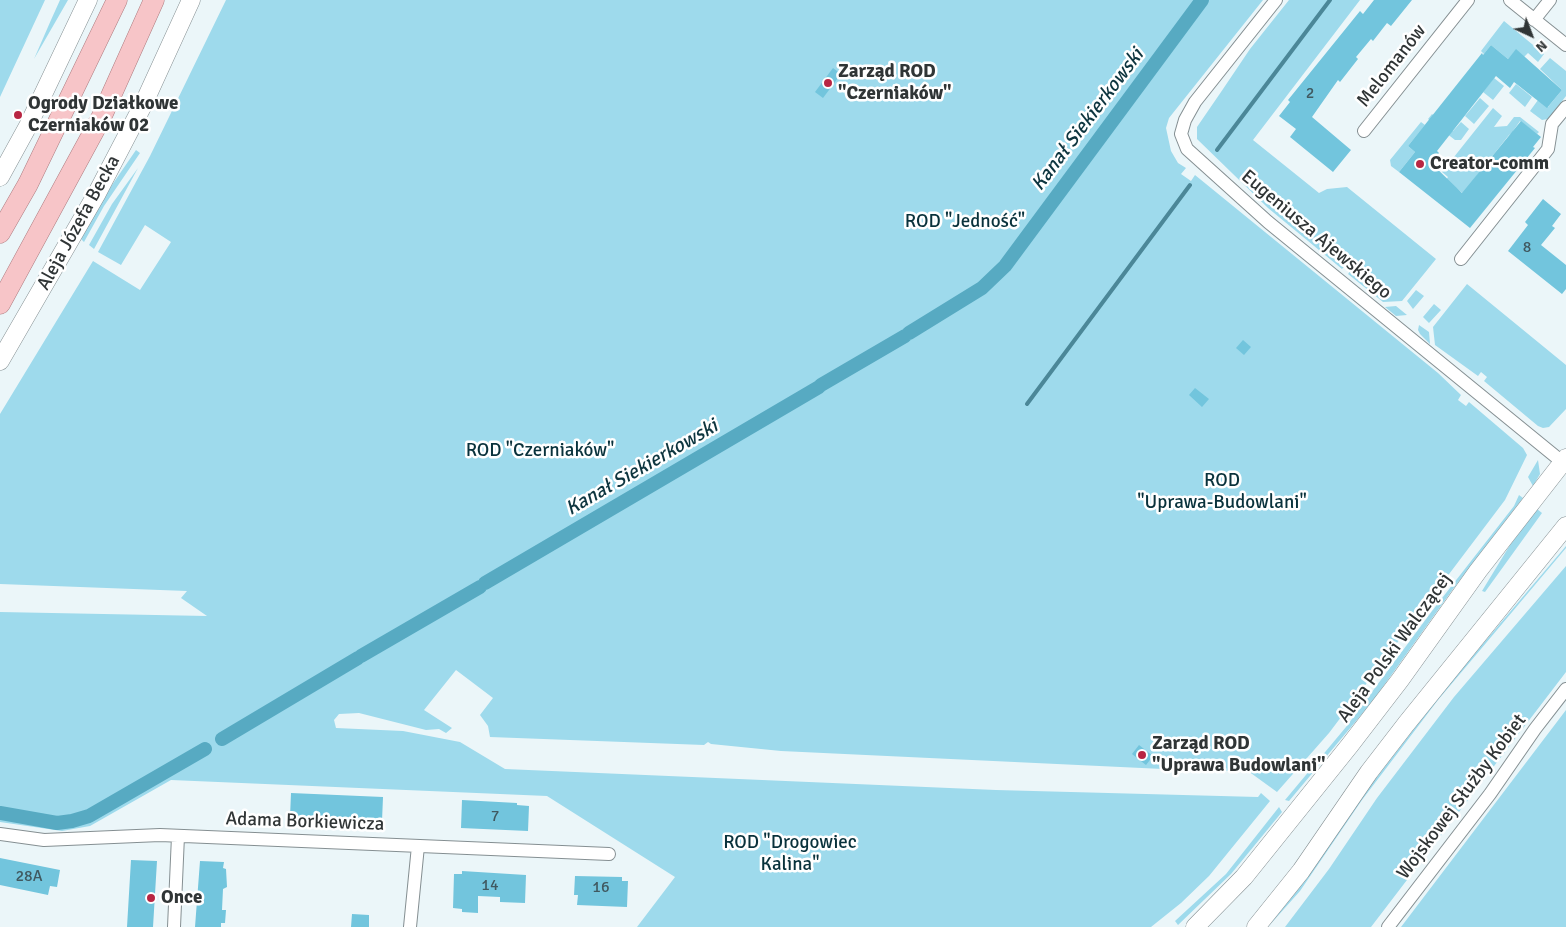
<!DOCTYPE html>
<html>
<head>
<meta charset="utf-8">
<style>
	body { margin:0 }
	#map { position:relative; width:1566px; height:927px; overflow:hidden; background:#ebf6f9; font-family:Signika,sans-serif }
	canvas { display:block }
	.north { position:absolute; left:1506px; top:10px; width:50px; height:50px; -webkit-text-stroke:4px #fff; paint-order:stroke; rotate:137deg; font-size:14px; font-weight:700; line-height:20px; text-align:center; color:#303536 }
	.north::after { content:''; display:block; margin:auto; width:18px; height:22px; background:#303536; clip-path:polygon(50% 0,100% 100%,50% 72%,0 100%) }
</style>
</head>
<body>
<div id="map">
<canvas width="1566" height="927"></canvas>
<div class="north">N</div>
</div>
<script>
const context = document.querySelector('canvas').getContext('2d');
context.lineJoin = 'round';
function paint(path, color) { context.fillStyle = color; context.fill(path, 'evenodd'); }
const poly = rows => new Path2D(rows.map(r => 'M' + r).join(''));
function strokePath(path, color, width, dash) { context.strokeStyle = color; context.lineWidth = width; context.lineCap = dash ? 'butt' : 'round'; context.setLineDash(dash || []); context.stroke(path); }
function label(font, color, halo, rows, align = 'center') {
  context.font = font + ' Signika,sans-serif'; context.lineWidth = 5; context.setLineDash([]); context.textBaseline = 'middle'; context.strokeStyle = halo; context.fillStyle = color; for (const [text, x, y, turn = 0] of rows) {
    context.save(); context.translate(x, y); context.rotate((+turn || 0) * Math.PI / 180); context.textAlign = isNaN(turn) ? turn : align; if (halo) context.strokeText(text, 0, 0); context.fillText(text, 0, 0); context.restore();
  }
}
paint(poly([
	[0,0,45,0,0,97],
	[60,0,68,0,34,59,51,20],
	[226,0,1263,0,1169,118,1166,128,1171,151,1178,163,1186,168,1181,174,1191,181,1195,175,1438,373,1461,395,1458,400,1466,406,1469,402,1523,448,1527,455,1505,500,1329,733,1277,792,1248,771,1186,770,1173,758,1163,769,781,751,711,744,708,742,704,745,490,737,488,726,480,715,493,698,456,670,424,710,452,728,446,733,439,729,426,730,359,713,339,714,334,720,336,728,403,731,460,742,505,769,996,790,1258,797,1261,793,1270,801,1209,876,1181,903,1151,927,637,927,675,877,547,796,171,780,90,826,62,831,0,822,0,612,207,616,181,598,187,591,0,584,0,414,93,261,140,290,171,242,145,225,121,265,98,252,150,156],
	[1289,0,1360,0,1253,140,1319,193,1327,189,1347,187,1436,259,1402,301,1383,302,1348,274,1353,268,1347,263,1342,269,1268,208,1197,139,1197,127,1221,92,1250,49],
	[1504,21,1544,54,1538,62,1528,53,1524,57,1516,50,1508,59,1491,45,1484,54,1481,51],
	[1550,58,1566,71,1566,96,1548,119,1542,120,1530,111,1538,100,1548,107,1562,90,1540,69],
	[1494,78,1504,86,1493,100,1483,92],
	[1516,84,1532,97,1525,107,1509,93],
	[1480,98,1489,106,1474,124,1465,116],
	[1493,108,1502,116,1494,127,1507,126,1514,117,1520,117,1539,132,1537,134,1520,121,1513,131,1514,132,1509,135,1478,174,1465,195,1446,180,1448,177,1442,172],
	[1432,114,1453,131,1461,122,1469,129,1461,140,1455,140,1428,119],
	[1421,122,1425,125,1408,146,1415,152,1399,172,1391,166,1390,160],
	[136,150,140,153,104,206,84,242,81,239,101,201],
	[138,168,94,249,89,245,112,204],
	[1467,284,1566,365,1566,409,1549,427,1543,428,1538,426,1484,381,1487,377,1481,372,1478,376,1435,345,1433,327],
	[1416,290,1424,296,1413,309,1407,301],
	[1434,304,1441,310,1429,323,1423,317],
	[1396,306,1407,315,1396,316,1385,307],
	[1419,325,1429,332,1430,344,1420,334,1418,330],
	[1538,460,1540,474,1533,486,1528,477],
	[1519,495,1523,498,1453,589,1372,702,1289,801,1285,800,1346,727,1432,611,1514,506],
	[1537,509,1542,513,1485,592,1482,591,1510,545],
	[1566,546,1566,548,1438,700,1362,800,1300,891,1268,927,1310,874,1360,799,1447,686],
	[1566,566,1566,672,1371,927,1285,927,1329,869,1377,798,1454,697],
	[1566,710,1566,927,1401,927],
	[1279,807,1282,812,1231,874,1178,925,1175,921,1226,874]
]), '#9edaec');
strokePath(poly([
	[1217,150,1330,0],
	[1027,404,1190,185]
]), '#4b8798', 4);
strokePath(poly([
	[909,333,982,288,1005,266,1202,0],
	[821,385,905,336],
	[485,583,819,387],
	[361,656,480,587],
	[222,739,358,658],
	[0,813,57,823,72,821,89,816,205,749]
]), '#57aac2', 14);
paint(poly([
	[1374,0,1412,0,1391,26,1387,23,1373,41,1371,39,1356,57,1358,59,1340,82,1338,80,1312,117,1351,150,1333,172,1290,137,1296,129,1279,116,1290,102,1288,100,1360,11,1363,14],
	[1491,45,1508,59,1516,49,1562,90,1547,108,1514,82,1510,88,1496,76,1437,151,1439,153,1431,163,1462,193,1521,121,1541,137,1533,147,1535,148,1470,228,1399,172,1415,152,1408,146,1482,53,1483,55],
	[833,68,841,74,823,98,815,92],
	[1543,199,1561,214,1552,226,1555,228,1541,245,1566,265,1566,289,1562,294,1508,251,1528,225,1525,222],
	[1243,340,1251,347,1244,355,1236,348],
	[1195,388,1209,399,1202,407,1189,395],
	[1139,745,1153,756,1146,765,1132,754],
	[291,793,383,797,382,821,373,820,373,824,298,821,298,817,290,817],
	[462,800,517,803,517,805,529,806,528,831,461,828],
	[0,858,60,870,57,887,50,886,48,895,0,885],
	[131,860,157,861,153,927,127,927],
	[200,861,224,862,223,868,226,869,227,887,223,889,222,910,226,910,225,923,221,923,221,927,195,927],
	[462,871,526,875,525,903,500,902,500,897,478,896,478,913,462,912,462,909,453,908,454,874,462,874],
	[575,876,622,877,622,881,628,881,627,907,577,905,578,895,574,895],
	[352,914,369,915,369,927,351,927]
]), '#72c5dd');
const street = poly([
	[1276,0,1195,102,1185,120,1181,134,1187,149,1268,222,1566,465],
	[1510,0,1566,45],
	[1534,20,1550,0],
	[1364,131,1468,0],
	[1461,259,1548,149,1552,124,1566,107],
	[0,834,44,840,160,835,609,854],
	[174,927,178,836],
	[410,927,418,846],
	[1388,927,1490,794,1535,729,1566,689]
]);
const secondary = poly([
	[0,177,28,126,88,0],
	[0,361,96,195,143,105,191,0],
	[1195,927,1244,877,1350,745,1400,680,1478,571,1566,458],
	[1256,927,1301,871,1369,772,1406,724,1566,526]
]);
const primary = poly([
	[0,233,28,184,117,0],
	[0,304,101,118,154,0]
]);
strokePath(street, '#858f92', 14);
strokePath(secondary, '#858f92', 19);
strokePath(primary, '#ad7a7e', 21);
strokePath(street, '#fff', 12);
strokePath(secondary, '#fff', 18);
strokePath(primary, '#f7c5c8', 20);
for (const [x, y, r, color] of [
	[828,83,5,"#b82643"],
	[18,115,5,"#b82643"],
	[1420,164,5,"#b82643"],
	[1142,755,5,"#b82643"],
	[151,898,5,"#b82643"]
]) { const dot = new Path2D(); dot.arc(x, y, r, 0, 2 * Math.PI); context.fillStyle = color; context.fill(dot); strokePath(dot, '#fff', 2); }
label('16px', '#405960', null, [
	["2",1310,94],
	["8",1527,248],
	["7",495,817],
	["28A",29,877],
	["14",490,886],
	["16",601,888]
]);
label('19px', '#303536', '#fff', [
	["Melomanów",1392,66,-52],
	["Aleja Józefa Becka",79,223,-61],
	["Eugeniusza Ajewskiego",1316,235,40],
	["Aleja Polski Walczącej",1395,648,-54],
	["Wojskowej Służby Kobiet",1462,797,-53],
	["Adama Borkiewicza",305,822,2]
]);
label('bold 19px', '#303536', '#fff', [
	["Zarząd ROD",838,72],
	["\"Czerniaków\"",838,94],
	["Ogrody Działkowe",28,104],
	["Czerniaków 02",28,126],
	["Creator-comm",1430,164],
	["Zarząd ROD",1152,744],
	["\"Uprawa Budowlani\"",1152,766],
	["Once",161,898]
], 'left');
label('19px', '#09323c', '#fff', [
	["ROD \"Jedność\"",965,222],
	["ROD \"Czerniaków\"",540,451],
	["ROD",1222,481],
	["\"Uprawa-Budowlani\"",1222,503],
	["ROD \"Drogowiec",790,843],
	["Kalina\"",790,865]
]);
label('italic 20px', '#0d353f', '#fff', [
	["Kanał Siekierkowski",1088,120,-53],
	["Kanał Siekierkowski",642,468,-30]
]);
</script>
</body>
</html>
